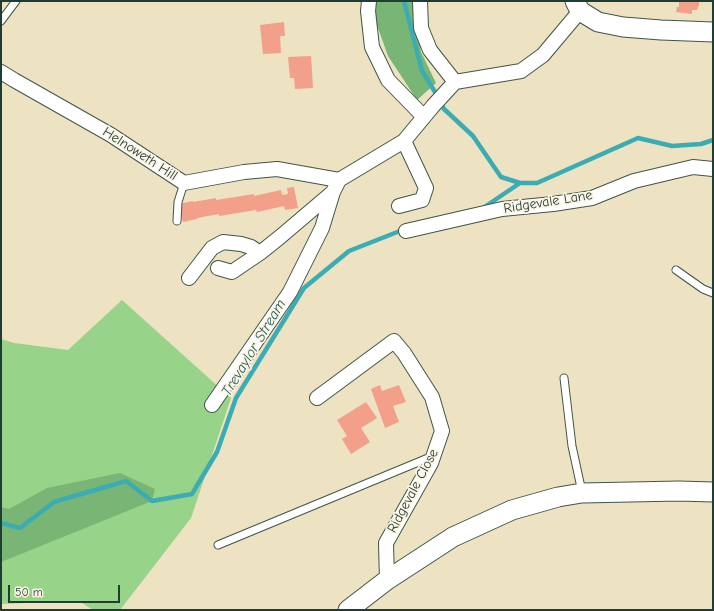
<!DOCTYPE html>
<html>
<head>
<meta charset="utf-8">
<style>
	body { margin:0 }
	#map { position:relative; width:714px; height:611px; overflow:hidden; background:#ede2c1; font-family:"Comic Neue",sans-serif }
	canvas { display:block }
	.frame { position:absolute; inset:0; border:2px solid #1f3d34; pointer-events:none }
	.scale { position:absolute; left:8px; top:585px; width:112px; height:18px; box-sizing:border-box; border:2px solid #1f3d34; border-top:0; padding-left:5px; font-size:12px; line-height:14px; white-space:nowrap; color:#1f3d34; -webkit-text-stroke:3px #fcf5e5; paint-order:stroke }
</style>
</head>
<body>
<div id="map">
<canvas width="714" height="611"></canvas>
<div class="frame"></div>
<div class="scale">50 m</div>
</div>
<script>
const context = document.querySelector('canvas').getContext('2d');
context.lineJoin = 'round';
function paint(path, color) { context.fillStyle = color; context.fill(path, 'evenodd'); }
const poly = rows => new Path2D(rows.map(r => 'M' + r).join(''));
function strokePath(path, color, width, dash) { context.strokeStyle = color; context.lineWidth = width; context.lineCap = dash ? 'butt' : 'round'; context.setLineDash(dash || []); context.stroke(path); }
function label(font, color, halo, rows, align = 'center') {
  context.font = font + ' "Comic Neue",sans-serif'; context.lineWidth = 3.5; context.setLineDash([]); context.textBaseline = 'middle'; context.strokeStyle = halo; context.fillStyle = color; for (const [text, x, y, turn = 0] of rows) {
    context.save(); context.translate(x, y); context.rotate((+turn || 0) * Math.PI / 180); context.textAlign = isNaN(turn) ? turn : align; if (halo) context.strokeText(text, 0, 0); context.fillText(text, 0, 0); context.restore();
  }
}
paint(poly([
	[122,300,231,398,191,518,120,610,93,610,79,601,1,604,1,339,14,343,68,350]
]), '#97d388');
paint(poly([
	[374,1,413,1,421,52,436,83,417,100,388,56,373,14],
	[120,473,155,489,152,501,1,562,1,507,9,509,47,488]
]), '#79b574');
strokePath(poly([
	[404,1,422,71,435,92,444,109,473,136,501,177,520,183,537,183,638,138,672,146,701,144,713,140],
	[483,208,520,183],
	[1,523,20,528,54,502,126,481,152,501,192,494,217,452,236,398,304,288,349,251,405,229]
]), '#3bacb4', 4.5);
paint(poly([
	[679,1,699,1,699,7,698,6,697,10,692,10,692,14,676,12,677,7,679,7],
	[284,22,285,36,280,36,281,53,263,54,260,25],
	[311,56,313,88,295,89,294,78,290,78,288,57],
	[294,187,298,208,285,210,284,206,257,212,256,210,219,216,219,214,197,218,197,219,183,222,178,204,193,201,193,202,216,198,216,200,254,194,254,196,281,190,282,195,288,194,287,188],
	[380,385,382,391,399,385,406,402,393,406,399,422,385,428,371,389],
	[366,402,377,418,361,428,370,442,351,454,342,439,347,436,337,420]
]), '#f2a08a');
const lane = poly([
	[1,21,16,1],
	[177,221,178,202,184,183],
	[676,270,703,289,713,293],
	[564,378,572,446,582,492],
	[218,545,433,456]
]);
const street = poly([
	[369,1,368,11,372,47,388,80,424,117],
	[420,1,421,28,430,50,455,82],
	[1,72,14,80,111,135,184,183,244,172,277,169,339,180],
	[339,180,404,141,433,106,455,82,521,71,543,55,580,11],
	[399,206,422,200,426,188,404,141],
	[406,231,502,209,553,204,592,198,634,181,693,167,713,169],
	[218,268,232,272,260,253],
	[189,278,212,248,223,242,241,244,251,247,260,253,280,237,333,192],
	[317,398,394,341,404,353,432,397,442,431,431,463,386,543,387,580],
	[212,405,290,292,322,228,333,192,339,180]
]);
const secondary = poly([
	[575,1,580,11,598,22,623,27,661,30,713,32],
	[348,610,387,580,453,537,512,510,558,497,582,493,679,491,713,492]
]);
strokePath(lane, '#3e5649', 9);
strokePath(street, '#3e5649', 16);
strokePath(secondary, '#3e5649', 21);
strokePath(lane, '#fff', 7);
strokePath(street, '#fff', 14);
strokePath(secondary, '#fff', 19);
label('14px', '#1f3d34', '#fcf5e5', [
	["Helnoweth Hill",140,154,33],
	["Ridgevale Lane",548,202,-9],
	["Ridgevale Close",413,491,-62]
]);
label('italic 15px', '#275e5a', '#fcf5e5', [
	["Trevaylor Stream",254,348,-59]
]);
</script>
</body>
</html>
